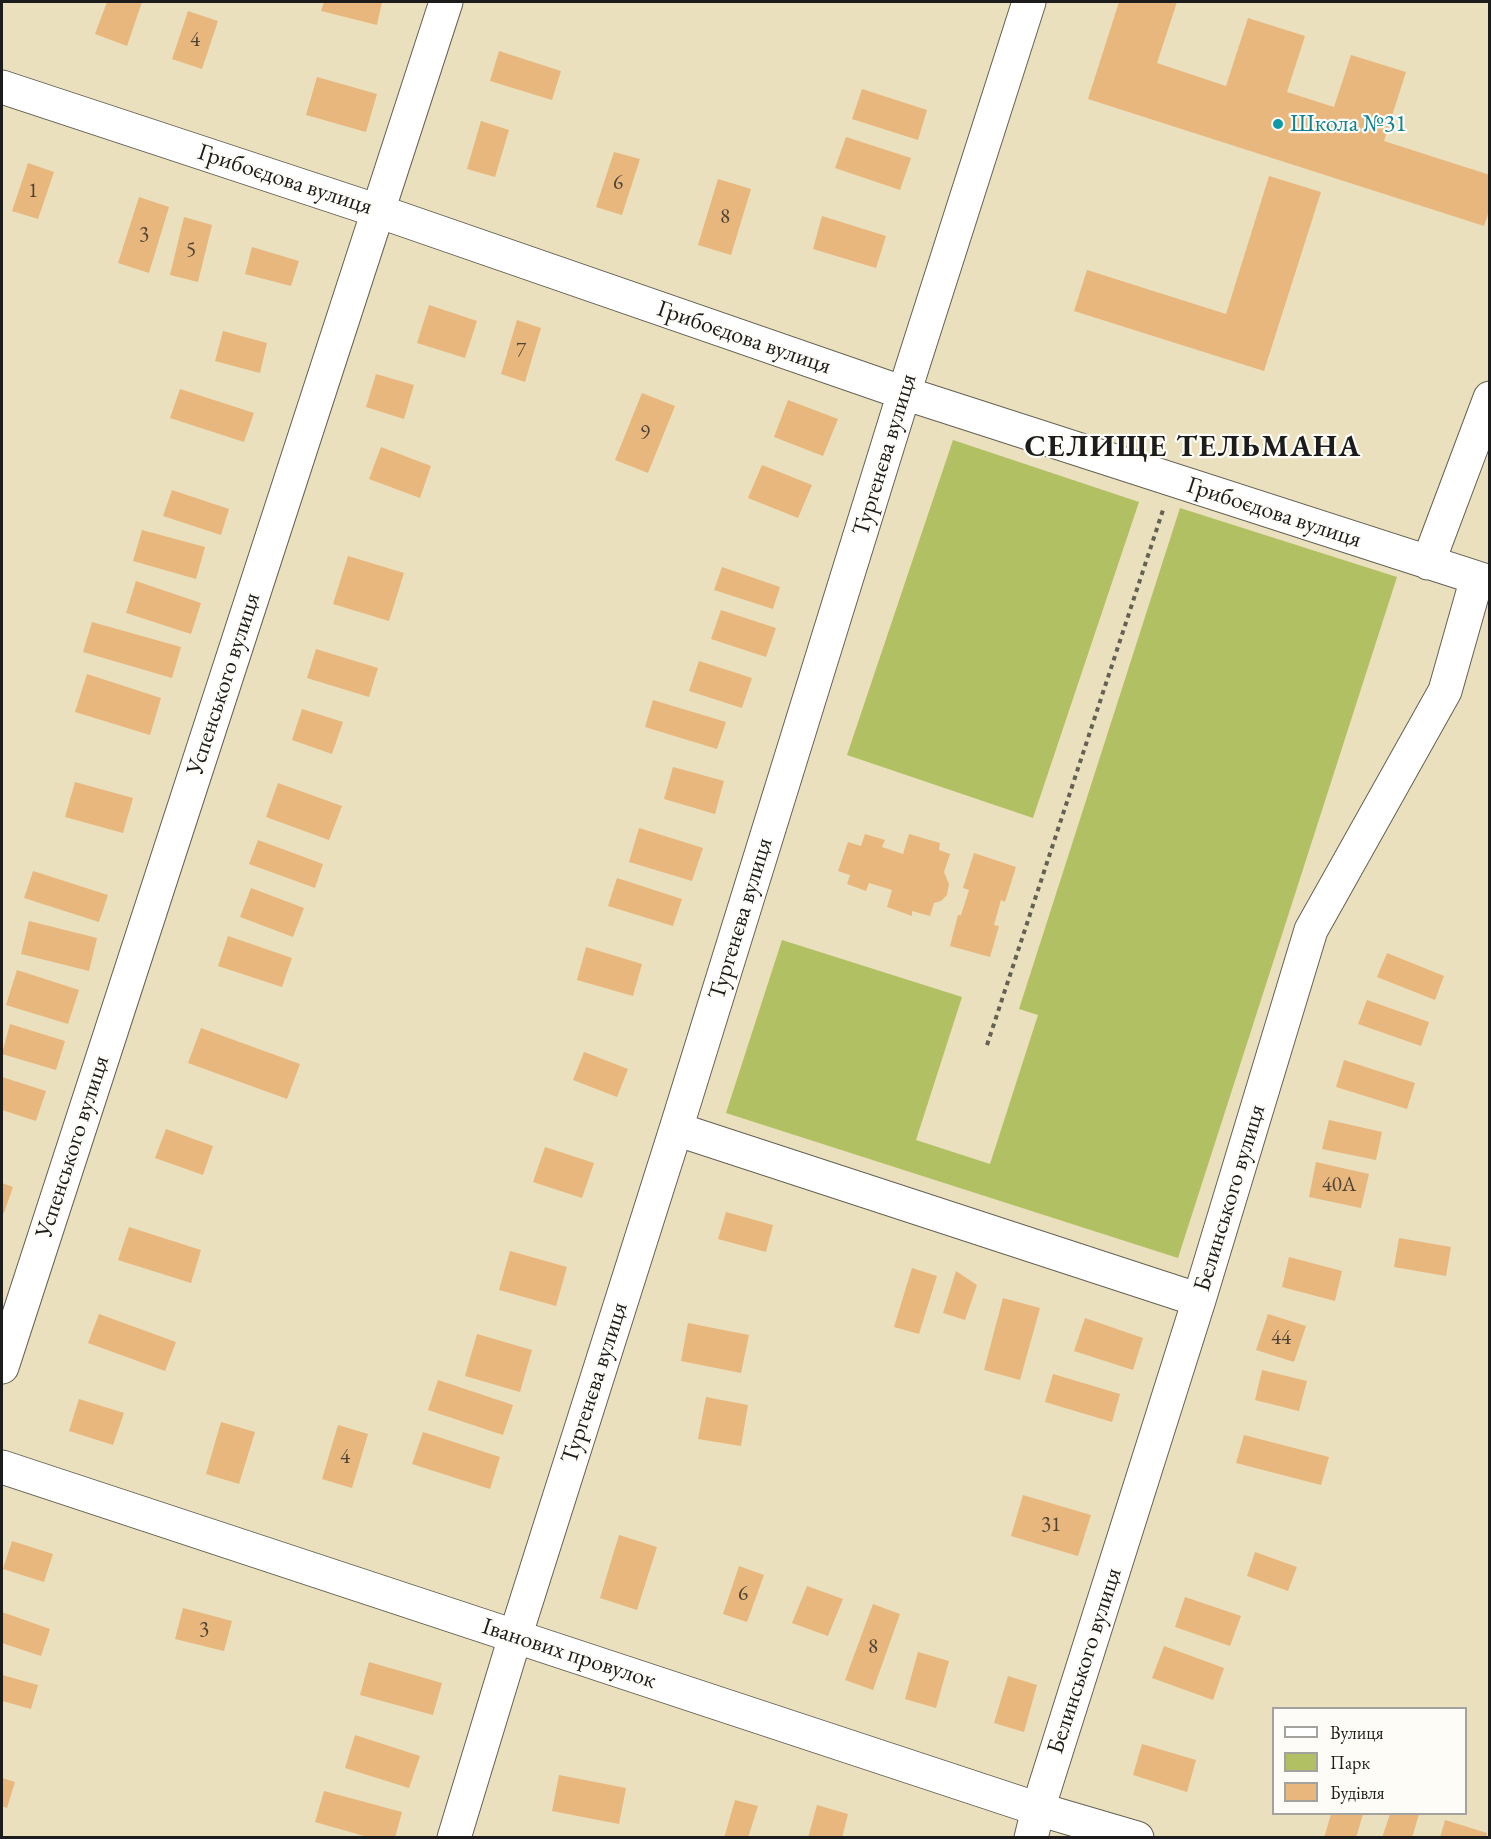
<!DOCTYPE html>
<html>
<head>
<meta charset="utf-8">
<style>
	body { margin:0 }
	#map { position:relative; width:1491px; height:1839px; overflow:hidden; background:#ebe0bd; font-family:"EB Garamond",serif }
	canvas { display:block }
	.frame { position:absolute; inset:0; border:3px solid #1c1c1c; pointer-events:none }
	.legend { position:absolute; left:1272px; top:1707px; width:195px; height:108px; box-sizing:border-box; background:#fdfcf7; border:2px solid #a3a29f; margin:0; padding:8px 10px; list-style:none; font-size:18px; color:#1c1c1c }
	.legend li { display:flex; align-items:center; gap:12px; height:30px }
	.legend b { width:30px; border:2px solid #a3a29f }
</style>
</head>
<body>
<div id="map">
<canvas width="1491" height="1839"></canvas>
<div class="frame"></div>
<ul class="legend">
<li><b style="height:8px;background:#fff"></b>Вулиця</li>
<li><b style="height:16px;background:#b1c062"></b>Парк</li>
<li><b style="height:16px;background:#e7b77e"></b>Будівля</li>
</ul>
</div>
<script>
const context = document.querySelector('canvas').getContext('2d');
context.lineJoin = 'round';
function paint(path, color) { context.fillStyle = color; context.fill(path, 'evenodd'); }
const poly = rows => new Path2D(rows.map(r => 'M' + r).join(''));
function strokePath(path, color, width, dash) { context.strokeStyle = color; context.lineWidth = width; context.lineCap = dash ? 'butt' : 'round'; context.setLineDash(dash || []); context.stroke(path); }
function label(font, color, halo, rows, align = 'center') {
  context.font = font + ' "EB Garamond",serif'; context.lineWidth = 4.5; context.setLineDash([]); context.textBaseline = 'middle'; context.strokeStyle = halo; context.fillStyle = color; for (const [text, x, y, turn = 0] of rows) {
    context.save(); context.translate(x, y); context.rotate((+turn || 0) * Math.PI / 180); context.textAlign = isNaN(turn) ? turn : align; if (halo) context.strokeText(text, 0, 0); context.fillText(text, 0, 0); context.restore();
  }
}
paint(poly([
	[953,440,1139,502,1033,818,847,755],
	[1180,508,1397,577,1178,1258,726,1113,782,940,962,997,916,1140,990,1164,1038,1015,1019,1009]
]), '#b1c062');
paint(poly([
	[107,2,142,2,127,46,95,34],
	[324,2,382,2,377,25,321,11],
	[1119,2,1177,2,1157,63,1226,86,1248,18,1305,36,1287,92,1334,107,1351,55,1406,72,1384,141,1490,175,1490,208,1484,226,1088,99],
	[188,11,218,21,202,69,172,59],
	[499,51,561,71,552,100,490,81],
	[317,77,377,94,366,132,306,115],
	[862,89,927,110,918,140,852,119],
	[481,121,509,130,495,177,467,169],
	[846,137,911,158,900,190,835,168],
	[614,152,640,159,622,215,596,207],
	[28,163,54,172,38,219,12,211],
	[1269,176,1321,192,1264,371,1074,311,1087,270,1226,314],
	[718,179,751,189,731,255,698,245],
	[139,197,169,207,149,273,118,263],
	[822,216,886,236,876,268,813,249],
	[184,217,212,225,198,282,170,275],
	[252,247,299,261,291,286,245,274],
	[429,305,477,321,465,358,417,343],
	[517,320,541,328,525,382,501,374],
	[223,331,267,343,260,373,215,361],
	[376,374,414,385,404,419,366,407],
	[180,389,254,413,244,442,170,418],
	[642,393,675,406,648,473,615,460],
	[788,400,838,419,823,456,774,437],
	[381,447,431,466,420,498,369,479],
	[762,465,812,485,798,518,748,498],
	[172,490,229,509,221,535,163,516],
	[142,530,205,547,196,579,133,561],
	[348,556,404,573,389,621,333,604],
	[722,567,780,587,773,609,714,590],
	[136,581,201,603,191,634,126,613],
	[721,610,776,628,766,657,711,639],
	[92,622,181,647,172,678,83,652],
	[316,649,378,668,369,697,307,678],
	[699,661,752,678,742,708,689,691],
	[87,674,161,698,150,735,75,712],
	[653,700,726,722,717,749,645,727],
	[302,709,343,722,332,754,292,740],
	[673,767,724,781,715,814,664,799],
	[75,782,133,798,123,833,65,817],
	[278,783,342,806,329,840,266,817],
	[639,828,703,848,692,881,629,862],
	[865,834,885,840,882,847,903,854,909,834,940,843,939,850,950,854,944,872,949,884,947,895,941,901,934,903,930,916,912,911,912,916,887,907,892,890,869,883,866,891,847,884,850,875,838,871,848,842,861,846],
	[258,840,323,864,315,888,249,864],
	[974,853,1016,867,1005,902,1001,900,994,925,999,926,990,957,950,946,958,915,961,915,969,890,963,888],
	[33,871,108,895,99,922,24,898],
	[617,878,682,899,673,926,608,906],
	[251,888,304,908,293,937,240,917],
	[29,921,97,938,89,971,21,954],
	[228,936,292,958,282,987,218,966],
	[586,947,642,964,633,996,577,980],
	[1387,953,1444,976,1435,1000,1377,977],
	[17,970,79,990,68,1024,6,1005],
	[1367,1000,1429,1022,1421,1046,1358,1024],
	[10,1024,65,1041,56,1070,2,1054],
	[201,1028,300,1064,287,1099,188,1063],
	[584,1052,628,1069,617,1097,573,1080],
	[1344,1060,1415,1083,1407,1109,1336,1087],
	[2,1077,46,1091,36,1121,2,1110],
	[1329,1120,1382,1132,1376,1160,1322,1149],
	[166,1129,213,1146,203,1175,155,1158],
	[545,1147,594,1163,582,1198,533,1182],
	[1316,1162,1369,1174,1361,1208,1309,1197],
	[2,1183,13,1187,4,1213,2,1212],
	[726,1212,773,1225,766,1252,718,1239],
	[129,1227,201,1250,191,1283,118,1260],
	[1399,1238,1451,1247,1446,1276,1394,1267],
	[510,1251,567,1267,556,1306,499,1290],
	[1289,1257,1342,1271,1335,1301,1282,1287],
	[912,1268,937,1276,919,1334,894,1327],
	[956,1271,977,1285,965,1320,943,1313],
	[1003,1298,1040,1308,1020,1380,984,1370],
	[99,1314,176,1342,165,1371,88,1343],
	[1268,1314,1306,1326,1294,1362,1256,1350],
	[1085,1318,1143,1338,1133,1370,1074,1351],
	[688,1323,749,1335,741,1373,681,1361],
	[477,1334,532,1350,520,1392,465,1376],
	[1262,1370,1307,1381,1299,1411,1255,1400],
	[1053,1374,1120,1394,1112,1422,1045,1402],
	[438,1380,513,1405,503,1435,428,1410],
	[706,1397,748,1405,741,1446,698,1439],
	[79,1399,124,1413,113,1445,69,1431],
	[221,1422,255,1432,239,1484,206,1474],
	[338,1425,368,1434,352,1488,322,1479],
	[423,1432,500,1457,490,1489,412,1464],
	[1244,1435,1329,1457,1321,1485,1236,1463],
	[1023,1495,1091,1515,1078,1556,1011,1536],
	[619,1535,657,1547,637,1610,600,1598],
	[12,1541,53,1554,44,1582,3,1569],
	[1255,1552,1297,1567,1288,1591,1247,1576],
	[739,1566,764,1575,747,1622,723,1614],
	[807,1586,843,1599,828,1636,792,1623],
	[1185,1597,1241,1616,1230,1646,1175,1627],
	[873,1604,900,1614,873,1690,845,1680],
	[183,1608,232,1621,224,1651,175,1639],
	[2,1612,50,1629,41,1656,2,1643],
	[1164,1646,1224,1668,1213,1700,1152,1678],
	[918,1652,949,1661,936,1708,905,1699],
	[369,1662,442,1683,433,1715,360,1695],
	[2,1675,38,1685,31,1709,2,1701],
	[1008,1676,1037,1685,1024,1732,994,1723],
	[355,1735,420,1756,409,1788,345,1768],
	[1142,1744,1196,1760,1187,1792,1133,1775],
	[559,1775,626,1788,619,1824,552,1811],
	[2,1778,15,1782,7,1808,2,1806],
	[324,1791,402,1812,395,1838,371,1838,315,1822],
	[735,1800,758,1806,748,1838,724,1838],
	[817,1805,848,1814,842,1838,808,1838],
	[1331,1814,1363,1814,1356,1838,1324,1838],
	[1390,1814,1419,1814,1412,1838,1382,1838],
	[1445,1820,1487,1833,1486,1838,1440,1838]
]), '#e7b77e');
const minor = poly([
	[2,87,378,211,904,393,1490,582],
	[1428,563,1490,398],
	[676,1129,1199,1300],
	[2,1367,446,2],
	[2,1467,1038,1809,1137,1838],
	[454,1838,515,1637,676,1129,904,393,1029,2],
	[1031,1838,1038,1809,1199,1300,1311,930,1445,691,1477,578]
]);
strokePath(minor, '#646154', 35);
strokePath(poly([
	[987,1045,1163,510]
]), '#646154', 4, [4.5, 4.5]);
strokePath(minor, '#fff', 33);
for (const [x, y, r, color] of [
	[1278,124,6,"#0f9aa8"]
]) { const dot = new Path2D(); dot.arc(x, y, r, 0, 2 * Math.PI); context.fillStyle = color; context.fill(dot); strokePath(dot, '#fdfcf7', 2); }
label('21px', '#4f4334', null, [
	["4",195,40],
	["6",618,183],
	["1",33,191],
	["8",725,217],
	["3",144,235],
	["5",191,250],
	["7",521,351],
	["9",645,433],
	["40А",1339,1185],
	["44",1281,1338],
	["4",345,1457],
	["31",1051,1525],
	["6",743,1594],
	["3",204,1630],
	["8",873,1647]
]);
label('24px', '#0d838f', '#fdfcf7', [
	["Школа №31",1290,124]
], 'left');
label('24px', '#1c1c1c', '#fdfcf7', [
	["Грибоєдова вулиця",285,180,18],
	["Грибоєдова вулиця",744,338,19],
	["Тургенєва вулиця",885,455,-73],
	["Грибоєдова вулиця",1274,513,18],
	["Успенського вулиця",224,684,-72],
	["Тургенєва вулиця",741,919,-73],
	["Успенського вулиця",73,1147,-72],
	["Белинського вулиця",1230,1198,-73],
	["Тургенєва вулиця",595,1383,-72],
	["Іванових провулок",569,1654,18],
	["Белинського вулиця",1085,1661,-72]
]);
context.letterSpacing = '1.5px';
label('bold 30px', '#1c1c1c', '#fdfcf7', [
	["СЕЛИЩЕ ТЕЛЬМАНА",1193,448]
]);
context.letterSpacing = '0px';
</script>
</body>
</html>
